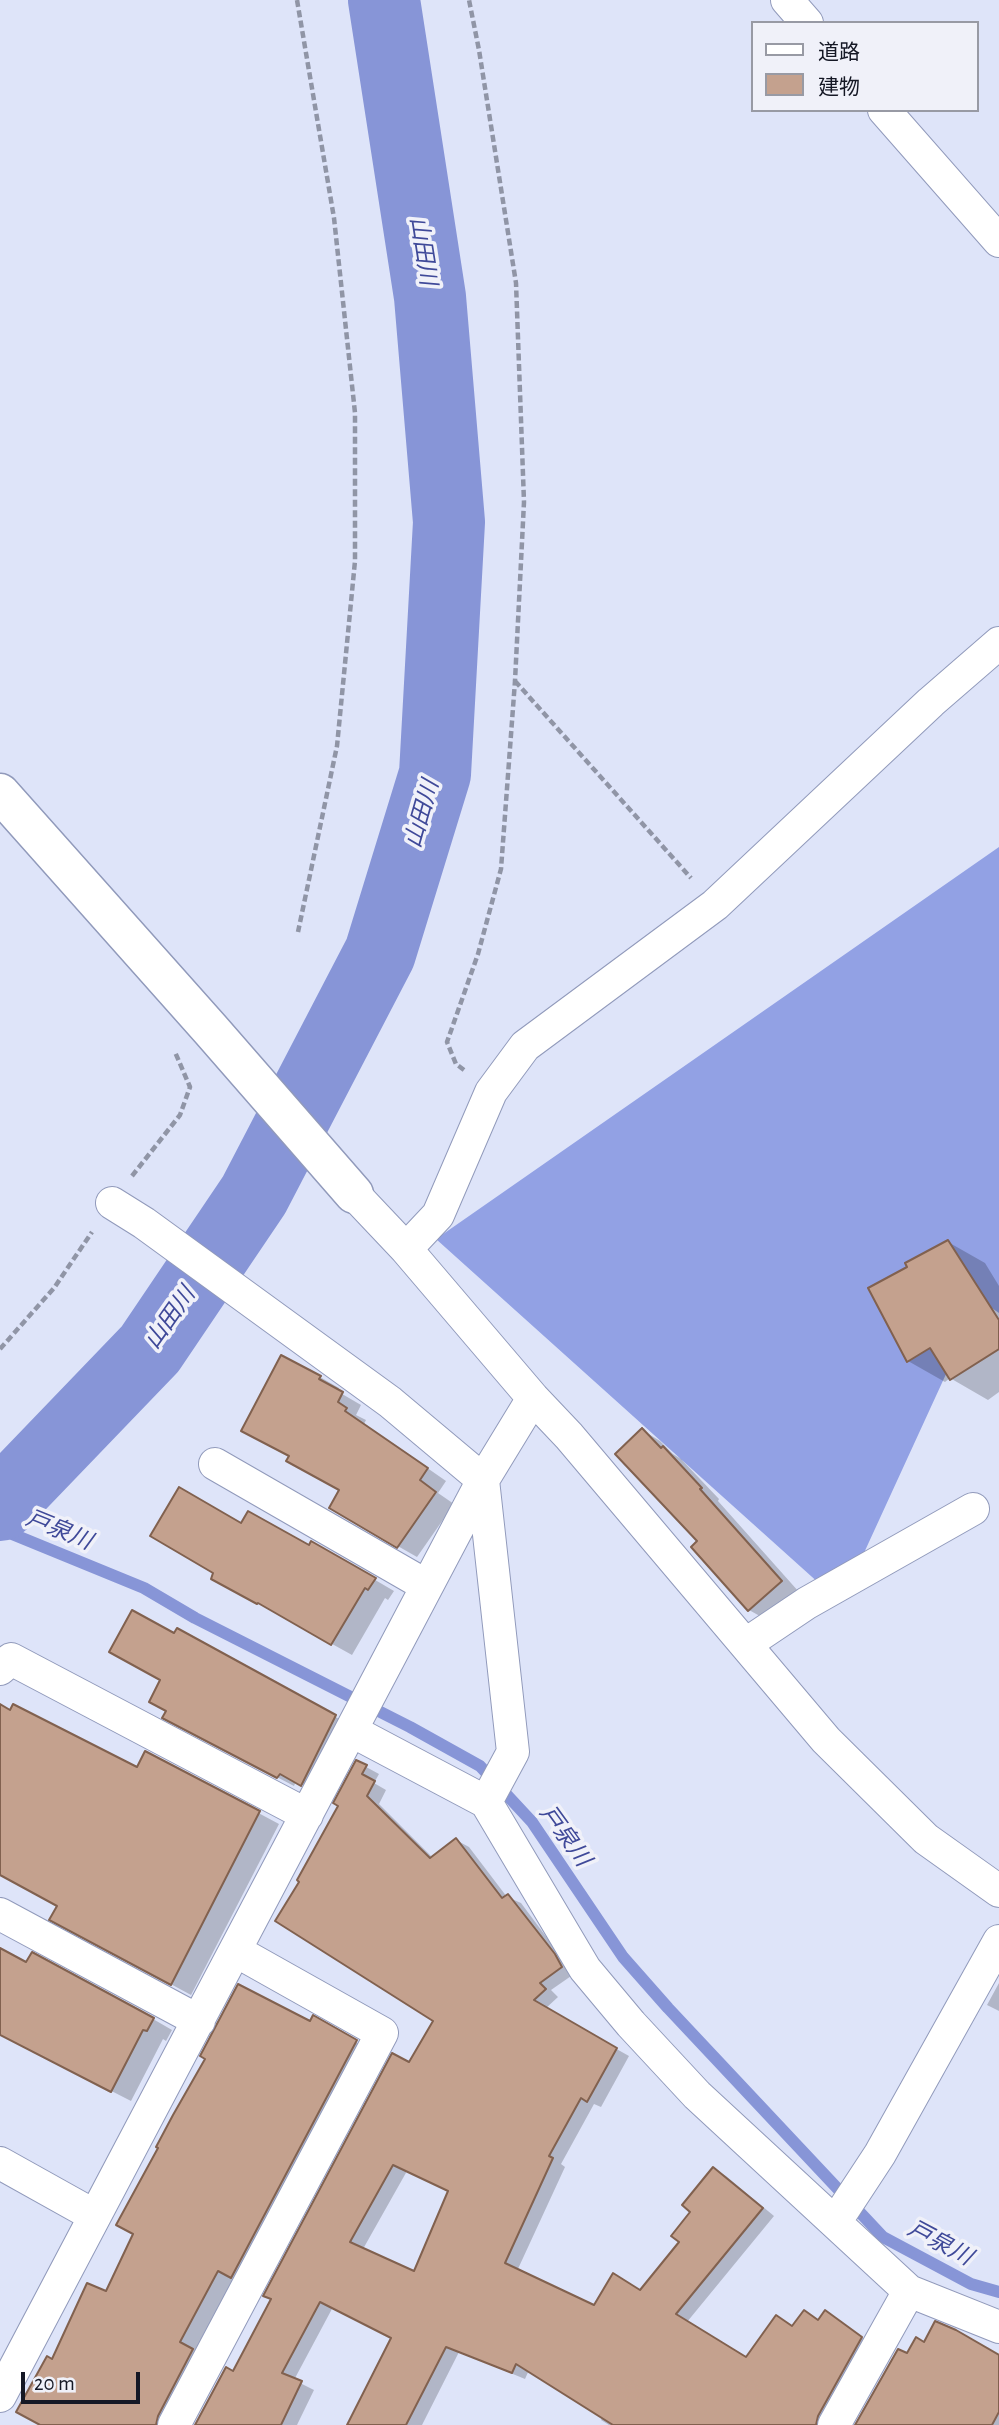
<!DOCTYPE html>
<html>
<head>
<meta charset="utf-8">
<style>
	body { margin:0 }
	#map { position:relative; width:999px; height:2425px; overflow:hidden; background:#dee4f9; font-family:"Alegreya Sans","Noto Sans JP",sans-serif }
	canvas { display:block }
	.legend { position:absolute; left:751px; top:21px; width:228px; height:91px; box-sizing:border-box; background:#f0f1f9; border:2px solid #989aa4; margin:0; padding:9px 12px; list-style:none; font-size:21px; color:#151825 }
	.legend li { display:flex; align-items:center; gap:14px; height:35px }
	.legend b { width:35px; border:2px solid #989aa4 }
	.scale { position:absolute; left:21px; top:2372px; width:119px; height:32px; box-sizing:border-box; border:4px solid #151825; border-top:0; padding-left:9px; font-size:21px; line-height:24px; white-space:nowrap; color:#151825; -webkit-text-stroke:5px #f0f1f9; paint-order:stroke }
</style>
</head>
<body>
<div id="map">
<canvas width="999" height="2425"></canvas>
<ul class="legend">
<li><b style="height:9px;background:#fff"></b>道路</li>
<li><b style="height:19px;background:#c4a18e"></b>建物</li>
</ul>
<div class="scale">20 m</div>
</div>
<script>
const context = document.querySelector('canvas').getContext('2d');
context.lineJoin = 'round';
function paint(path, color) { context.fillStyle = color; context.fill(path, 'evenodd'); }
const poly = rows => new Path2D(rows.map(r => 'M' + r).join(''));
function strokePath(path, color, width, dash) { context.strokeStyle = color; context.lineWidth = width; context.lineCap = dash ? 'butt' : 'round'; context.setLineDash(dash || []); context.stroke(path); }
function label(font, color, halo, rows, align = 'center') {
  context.font = font + ' "Alegreya Sans","Noto Sans JP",sans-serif'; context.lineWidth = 7; context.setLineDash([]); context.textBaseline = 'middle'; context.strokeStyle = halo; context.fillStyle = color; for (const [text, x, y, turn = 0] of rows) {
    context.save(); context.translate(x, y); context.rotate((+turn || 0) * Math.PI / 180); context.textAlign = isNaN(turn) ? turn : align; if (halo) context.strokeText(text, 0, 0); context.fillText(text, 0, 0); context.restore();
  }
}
paint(poly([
	[999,847,999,1313,980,1300,841,1603,436,1239]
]), '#92a1e4');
paint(poly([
	[948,1242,985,1263,999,1286,999,1392,988,1400,950,1378,945,1382,908,1361,909,1267],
	[320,1377,339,1388,337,1391,361,1405,356,1415,366,1420,364,1424,446,1481,438,1493,454,1504,417,1557,331,1508,341,1489,291,1456,262,1442],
	[642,1430,660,1441,673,1454,681,1459,719,1499,718,1501,799,1592,767,1620,749,1610,699,1541],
	[242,1525,310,1547,312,1543,394,1591,388,1600,385,1598,352,1655,213,1578],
	[177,1630,352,1726,318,1793,296,1781,294,1786,181,1727,168,1711,162,1680],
	[0,1706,138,1769,146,1753,279,1824,191,1995,71,1930,59,1905,0,1874],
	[357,1762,379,1774,374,1783,386,1790,379,1804,433,1858,456,1840,469,1847,507,1897,521,1903,574,1974,551,1990,558,1997,545,2009,629,2056,601,2107,594,2104,561,2164,565,2167,517,2271,594,2307,641,2292,681,2241,714,2169,726,2176,774,2216,687,2322,747,2359,793,2328,819,2321,826,2312,838,2320,874,2346,830,2425,609,2425,601,2420,603,2416,529,2370,525,2379,459,2352,422,2425,349,2425,393,2338,333,2307,294,2380,314,2390,297,2425,197,2425,234,2374,435,2020,301,1882,340,1805],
	[407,2171,450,2192,415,2273,363,2249],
	[0,1950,153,2019,172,2030,166,2041,163,2039,131,2101,0,2034],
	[999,1983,999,2011,987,2005],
	[314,2018,373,2052,163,2425,43,2425,53,2361,107,2294],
	[925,2344,999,2356,999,2425,857,2425,908,2356]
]), '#0003');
strokePath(poly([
	[0,1529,144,1588,195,1618,410,1727,480,1766,532,1822,623,1957,668,2008,883,2237,971,2284,999,2292]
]), '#8795d7', 12);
strokePath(poly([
	[0,1505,150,1349,254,1195,380,953,435,774,449,522,430,297,384,0]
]), '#8795d7', 72);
const building = poly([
	[948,1240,999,1320,999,1349,950,1380,930,1348,907,1362,868,1288,907,1267,905,1263,948,1240],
	[281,1355,321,1376,319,1379,343,1392,338,1402,347,1408,345,1411,428,1468,420,1480,436,1492,397,1548,329,1508,339,1490,286,1461,289,1456,241,1431,281,1355],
	[642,1428,661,1448,663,1446,702,1488,700,1489,782,1581,748,1611,691,1547,697,1541,615,1454,642,1428],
	[179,1487,241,1523,248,1511,309,1545,311,1541,376,1578,368,1590,365,1588,331,1645,258,1603,257,1604,211,1579,213,1573,150,1536,179,1487],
	[132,1610,174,1633,177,1628,336,1715,301,1786,280,1774,277,1778,162,1718,166,1711,149,1702,160,1680,109,1652,132,1610],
	[0,1704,10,1710,13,1704,137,1767,145,1751,260,1811,171,1985,49,1920,57,1906,0,1875,0,1704],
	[356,1760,367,1765,362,1774,375,1781,367,1796,430,1858,456,1838,502,1898,508,1894,555,1954,562,1967,540,1983,546,1989,534,2000,617,2048,587,2102,581,2098,549,2156,553,2158,505,2263,594,2305,613,2273,640,2290,679,2242,671,2236,690,2212,682,2205,713,2167,763,2208,676,2314,746,2357,776,2315,792,2326,804,2310,818,2320,825,2310,862,2337,818,2416,816,2425,613,2425,516,2364,512,2373,446,2347,406,2425,347,2425,391,2338,320,2302,282,2373,302,2381,281,2425,195,2425,226,2367,233,2371,271,2299,263,2296,392,2053,409,2062,433,2021,275,1921,299,1882,297,1880,338,1806,333,1803,356,1760],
	[393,2165,448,2191,414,2271,350,2242,393,2165],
	[0,1948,26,1962,32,1952,154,2018,147,2031,143,2030,111,2092,0,2035,0,1948],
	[238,1984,310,2021,313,2015,357,2040,231,2278,218,2271,180,2342,193,2349,158,2416,156,2425,40,2425,16,2412,47,2356,52,2359,87,2283,106,2291,133,2234,116,2225,158,2148,156,2147,173,2115,205,2059,200,2056,238,1984],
	[935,2321,956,2330,999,2355,999,2412,992,2425,855,2425,898,2349,907,2353,916,2337,924,2342,935,2321]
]);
paint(building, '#c4a18e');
strokePath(building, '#81614f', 2);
const minor = poly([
	[787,0,807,23],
	[884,110,999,241],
	[354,1194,406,1249,533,1398,569,1436,826,1740,926,1839,999,1891],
	[112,1203,144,1223,390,1402,483,1480,513,1752,486,1802],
	[406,1249,438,1215,491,1092,525,1046,715,905,931,702,999,643],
	[215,1464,427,1586],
	[746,1644,807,1603,973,1509],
	[0,1669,11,1659,307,1815],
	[352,1731,486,1802,585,1969,631,2024,697,2095,909,2291,999,2327],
	[0,1914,199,2021],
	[0,2163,95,2216],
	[836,2221,880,2154,999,1941],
	[0,2396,483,1480,533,1398],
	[174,2425,382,2033,236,1951],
	[834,2425,909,2291]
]);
const tertiary = poly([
	[0,793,211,1030,354,1194]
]);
strokePath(minor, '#919abb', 34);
strokePath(tertiary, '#919abb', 41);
strokePath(poly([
	[297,0,334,218,355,413,355,561,337,746,298,932],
	[515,681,691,878],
	[464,1070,456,1064,447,1042,478,954,501,869,515,681,524,502,516,283,479,50,469,0],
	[132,1176,180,1115,190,1087,175,1052],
	[0,1349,54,1288,92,1232]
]), '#9095a6', 4.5, [7, 3.5]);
strokePath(minor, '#fff', 32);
strokePath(tertiary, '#fff', 38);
label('italic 23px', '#3f4999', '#f0f1f9', [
	["山田川",423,251,81],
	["山田川",422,814,-74],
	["山田川",170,1318,-55],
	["戸泉川",59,1530,22],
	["戸泉川",565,1836,54],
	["戸泉川",940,2243,28]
]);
</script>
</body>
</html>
